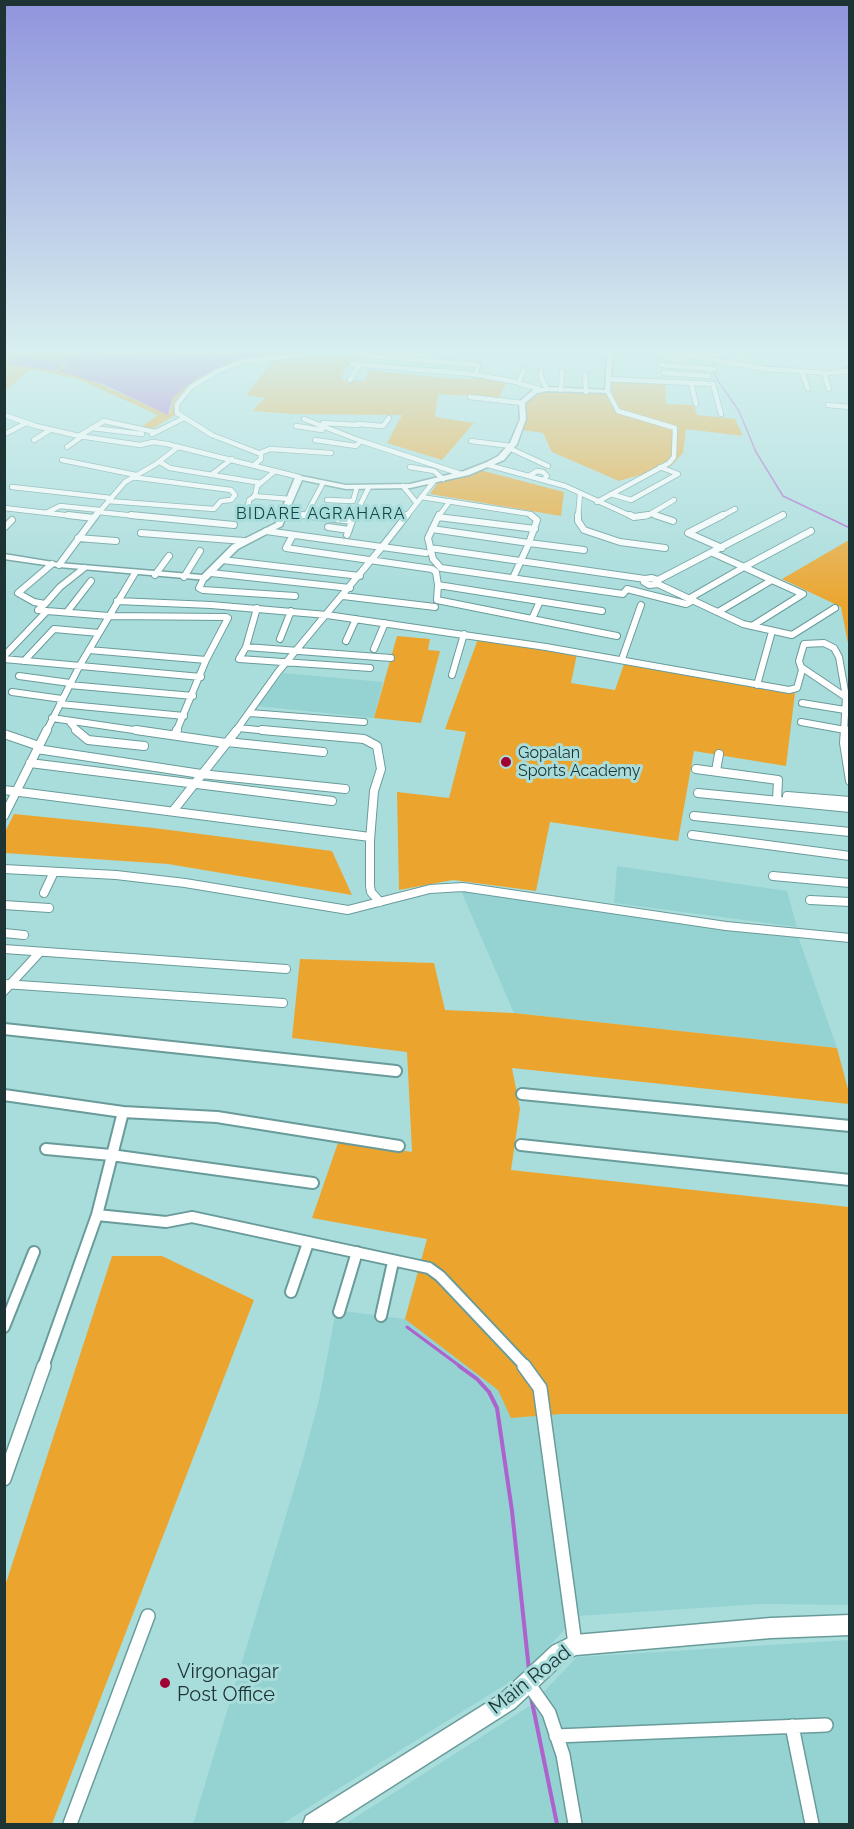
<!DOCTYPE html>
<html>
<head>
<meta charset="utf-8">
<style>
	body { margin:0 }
	#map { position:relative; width:854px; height:1829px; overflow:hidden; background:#a9dddc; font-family:Raleway,sans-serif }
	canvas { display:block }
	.frame { position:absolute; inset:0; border:6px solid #1e3333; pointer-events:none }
</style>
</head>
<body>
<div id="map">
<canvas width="854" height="1829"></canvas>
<div class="frame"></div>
</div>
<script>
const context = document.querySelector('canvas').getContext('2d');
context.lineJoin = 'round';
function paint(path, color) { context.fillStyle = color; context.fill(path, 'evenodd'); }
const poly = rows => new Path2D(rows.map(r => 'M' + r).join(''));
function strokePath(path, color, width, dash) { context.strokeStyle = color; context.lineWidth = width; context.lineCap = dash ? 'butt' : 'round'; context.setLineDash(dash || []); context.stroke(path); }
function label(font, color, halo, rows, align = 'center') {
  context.font = font + ' Raleway,sans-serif'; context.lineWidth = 6; context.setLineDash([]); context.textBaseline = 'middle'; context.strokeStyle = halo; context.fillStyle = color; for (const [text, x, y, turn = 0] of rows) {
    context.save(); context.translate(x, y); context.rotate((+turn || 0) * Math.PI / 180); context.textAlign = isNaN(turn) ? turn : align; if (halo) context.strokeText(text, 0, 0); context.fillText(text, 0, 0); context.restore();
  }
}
paint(poly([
	[283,673,383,682,374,718,257,706],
	[617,866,787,891,797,927,614,903],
	[461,891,798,936,837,1048,514,1013],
	[427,1239,849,1281,849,1605,761,1604,578,1616,521,1675,282,1824,193,1824,303,1459,319,1400,336,1310,405,1319],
	[849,1640,849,1824,345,1824,531,1705,577,1657]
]), '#95d3d2');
paint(poly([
	[5,349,196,349,196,352,309,349,303,353,259,358,201,378,178,397,174,404,175,415,152,429,140,428,158,415,78,379,31,369,5,391],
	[268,350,272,350,274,355,243,358,197,378,173,397,170,413,162,412,89,379,60,371,67,364,64,359,84,352,220,354],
	[319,353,357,354,348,368,345,368,341,380,365,381,368,370,452,379,489,378,506,383,499,398,438,394,435,417,474,423,442,460,387,443,402,415,295,414,252,411,265,398,246,395,274,360,302,358],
	[612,381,665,383,666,404,694,405,697,415,735,419,743,436,686,429,683,453,671,466,619,481,552,452,543,433,523,430,526,401,537,391,543,389,612,394],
	[480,470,564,492,561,516,430,494,439,481],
	[849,540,850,540,849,649,841,607,782,579],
	[397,636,430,639,428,650,440,651,421,723,374,718],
	[478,639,577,654,571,683,615,690,624,664,795,693,786,766,694,751,678,841,550,822,536,891,453,880,399,890,397,792,449,798,466,732,445,729],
	[14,814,154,828,332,851,352,895,168,864,5,853,5,832],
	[300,959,434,963,445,1010,514,1013,837,1048,849,1093,849,1104,512,1068,520,1109,511,1170,849,1207,849,1414,561,1414,511,1418,498,1390,405,1319,427,1239,312,1218,339,1140,412,1152,407,1052,292,1038],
	[112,1256,162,1256,254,1300,52,1824,5,1824,5,1586]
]), '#eba52f');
paint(poly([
	[268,350,273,351,275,354,243,358,197,378,173,397,168,415,105,385,59,371,67,365,63,358,80,353,220,354],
	[19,356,55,361,62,359,65,363,55,371,6,364]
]), '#ad63cd');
strokePath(poly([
	[718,362,714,362,714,372,718,381,739,411,756,452,783,496,850,528],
	[754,365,793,369],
	[843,369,850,366]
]), '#ad63cd', 1.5);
strokePath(poly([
	[407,1327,461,1367]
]), '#ad63cd', 3);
strokePath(poly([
	[459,1366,477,1379,489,1392,497,1408,512,1511,529,1670],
	[531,1697,557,1824]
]), '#ad63cd', 4);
const streetFar4 = poly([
	[654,349,766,369,829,373,850,371],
	[359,355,478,365,476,374],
	[666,358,683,359],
	[352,364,472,374,517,382],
	[732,364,744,349],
	[661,365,714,369],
	[524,370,518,383,539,389],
	[541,371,541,377,547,389],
	[802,372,808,389],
	[664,373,709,376],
	[824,373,829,389],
	[585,374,586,392],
	[608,379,713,384,721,414],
	[350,380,359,365],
	[691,383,696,404],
	[561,390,562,371],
	[470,397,522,403],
	[828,405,850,407],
	[4,415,36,426,79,436,140,445,153,442,167,444,299,477],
	[304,419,361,441,461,474],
	[323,423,358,425],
	[358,424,383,426,389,418],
	[296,426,322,430],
	[92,428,142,434],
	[5,434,26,423],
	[152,434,184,418],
	[79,436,104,421,155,432],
	[34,440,50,430],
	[315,440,356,446,361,441],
	[471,441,511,446],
	[67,447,81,437],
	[509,448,548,466],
	[260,453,270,449,331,453],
	[62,460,136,475],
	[160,462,170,468,261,483],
	[254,465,261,459,261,454,212,435,177,413,177,404,191,387,218,371,244,361,310,354,314,349],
	[488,465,565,486,633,517],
	[410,467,434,471,443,479],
	[275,471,257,486,255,496,249,500,248,509,262,513,323,517],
	[211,475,232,459],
	[529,476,537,471,543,472,547,476,543,480],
	[403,486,416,502],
	[12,487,111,498],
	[611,494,631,500,678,474,660,467],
	[254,496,290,499],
	[421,497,530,514,533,517],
	[327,500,353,501,357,487],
	[108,501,214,509,221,501,231,500,235,495,231,490,132,477],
	[597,502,669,463,674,457,675,428,618,411,608,392],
	[4,508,82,517],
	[98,512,146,517],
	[46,513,60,506,100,510],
	[652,514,660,517],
	[306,515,323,483],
	[95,517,125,482,156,464,178,447],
	[354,517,369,487],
	[406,517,434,481],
	[438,517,450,501],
	[578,517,580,494],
	[639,517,647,516,674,500],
	[720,517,735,509],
	[780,517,783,515]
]);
const streetFar3 = poly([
	[68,515,94,518],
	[131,515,234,525],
	[302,515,352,521,347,535],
	[407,515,382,547,426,553],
	[439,515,428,538,433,559,441,568,623,594,627,589,686,604,694,600],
	[531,515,537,520,529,543,584,550],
	[578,515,578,521,584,530,620,542,665,548],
	[630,515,634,517,648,515],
	[655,515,673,521],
	[438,517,535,529],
	[352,521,355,515],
	[328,527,349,530],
	[4,528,12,520],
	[432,529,529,543,513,578],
	[141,533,244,541],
	[293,535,286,548,432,569,436,572,438,585,602,611],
	[78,538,116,541],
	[430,548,645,579],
	[722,548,688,533,723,515],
	[222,560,360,576],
	[59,565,96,515],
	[744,567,811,531],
	[744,567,772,580],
	[211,573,350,588],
	[155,575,169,556],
	[184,577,200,551],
	[204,578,199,588,203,590,295,596],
	[652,578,658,580,658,584,649,585,644,582,645,579,652,578],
	[658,580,783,515],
	[658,584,743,624,792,635,835,608],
	[438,585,437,600,617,636],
	[343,596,435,607],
	[690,598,744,567,713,553],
	[117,601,211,605,327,615,546,647,789,690,797,688,802,670,799,661,804,644,824,643,834,648,839,657,846,697,844,732],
	[45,604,60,587,84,568],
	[257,608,246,647,239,659,370,668],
	[47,611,38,610,45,604,34,602,18,593,52,564],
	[67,612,91,581],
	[718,612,772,580,803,594,752,626],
	[532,619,540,601],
	[280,639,291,611],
	[346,641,356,619],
	[246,647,391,658],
	[374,649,385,623],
	[89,650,206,660],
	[4,656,47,611,109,616,226,617,228,618,206,660,176,732],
	[4,659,201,677],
	[622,659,641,605],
	[24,661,54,629,99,633],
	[801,667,847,698],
	[452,675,464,634],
	[19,676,70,683],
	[69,685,193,696],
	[757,685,771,635],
	[12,692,62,699],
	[802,703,845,710],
	[60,704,184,716],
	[250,713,364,722],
	[52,718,147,732],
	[69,721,78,732],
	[801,722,845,730],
	[238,728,279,732],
	[46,732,80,665,135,573],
	[235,732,278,672,382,547,266,531]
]);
const streetFar2 = poly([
	[76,730,88,740,144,746],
	[136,730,226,743],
	[262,730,364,739,377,746,381,769,374,791,370,840],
	[845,730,844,743,850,781],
	[4,734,39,746],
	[175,735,177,730],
	[227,742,323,752],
	[37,749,201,774,345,789],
	[30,763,332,801],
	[696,769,778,780,777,801],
	[716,771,719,754],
	[4,790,370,837,370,886,371,892,380,902],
	[698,793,850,808],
	[787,796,850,801],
	[173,811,237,730],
	[4,816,47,730],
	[694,816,850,832],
	[692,835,850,856],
	[4,869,116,875,185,883,348,910,430,889,463,887,726,926,850,938],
	[773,876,850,883],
	[44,893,54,872],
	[810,900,850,902],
	[4,905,49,908],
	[4,933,24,935],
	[4,949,286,969],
	[4,984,283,1003],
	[4,991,40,952]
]);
const streetFar1 = poly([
	[4,1029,396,1071],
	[522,1094,850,1126],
	[4,1095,123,1112,97,1215,43,1367],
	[123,1112,217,1117,399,1146],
	[521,1145,850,1180],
	[46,1149,111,1155,313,1183],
	[97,1215,166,1222,192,1217,429,1268,440,1276,526,1367],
	[291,1292,308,1243],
	[339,1312,357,1252],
	[381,1316,393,1262],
	[4,1327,34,1252]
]);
const street = poly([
	[524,1366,540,1388,575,1644],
	[4,1479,44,1366],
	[528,1683,549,1713,563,1755,575,1824],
	[792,1726,812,1824],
	[556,1736,826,1725],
	[70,1824,148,1616]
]);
const secondary = poly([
	[611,349,617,349,613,355,610,393,547,391,537,393,525,403,526,419,517,444,504,460,469,475,410,488,346,489,302,480,282,526,238,549,207,580,59,567,4,559,4,554,59,563,202,575,232,545,276,523,296,475,346,485,410,484,464,471,487,462,498,456,510,443,520,419,519,402,533,390,547,387,605,390,607,355,611,349],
	[850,1615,850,1635,771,1638,576,1655,566,1660,515,1708,333,1824,303,1824,306,1816,501,1694,552,1646,575,1635,771,1618,850,1615]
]);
strokePath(streetFar4, '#699b9a', 6);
strokePath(streetFar3, '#699b9a', 8);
strokePath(streetFar2, '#699b9a', 10);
strokePath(streetFar1, '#699b9a', 14);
strokePath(street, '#699b9a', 16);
strokePath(secondary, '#699b9a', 3);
strokePath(streetFar4, '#fff', 4.5);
strokePath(streetFar3, '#fff', 6);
strokePath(streetFar2, '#fff', 8);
strokePath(streetFar1, '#fff', 10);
strokePath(street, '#fff', 13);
paint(secondary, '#fff');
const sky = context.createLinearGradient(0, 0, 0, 605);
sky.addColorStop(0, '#9094dd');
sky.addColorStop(0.58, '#d8f0ef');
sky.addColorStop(1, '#d8f0ef00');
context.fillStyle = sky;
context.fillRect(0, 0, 854, 605);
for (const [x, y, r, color] of [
	[506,762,6,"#a10033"],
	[165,1683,6,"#a10033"]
]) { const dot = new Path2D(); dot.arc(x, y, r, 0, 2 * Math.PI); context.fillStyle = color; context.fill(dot); strokePath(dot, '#a9dddc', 2); }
context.letterSpacing = '1.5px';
label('16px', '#114645', '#a9dddc', [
	["BIDARE AGRAHARA",321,514]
]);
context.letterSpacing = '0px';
label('16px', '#1e3333', '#a9dddc', [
	["Gopalan",518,753],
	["Sports Academy",518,771]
], 'left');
label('20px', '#1e3333', '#a9dddc', [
	["Virgonagar",177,1672],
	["Post Office",177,1695]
], 'left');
label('20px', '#1e3333', '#a9dddc', [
	["Main Road",530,1680,-38]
]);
</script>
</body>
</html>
